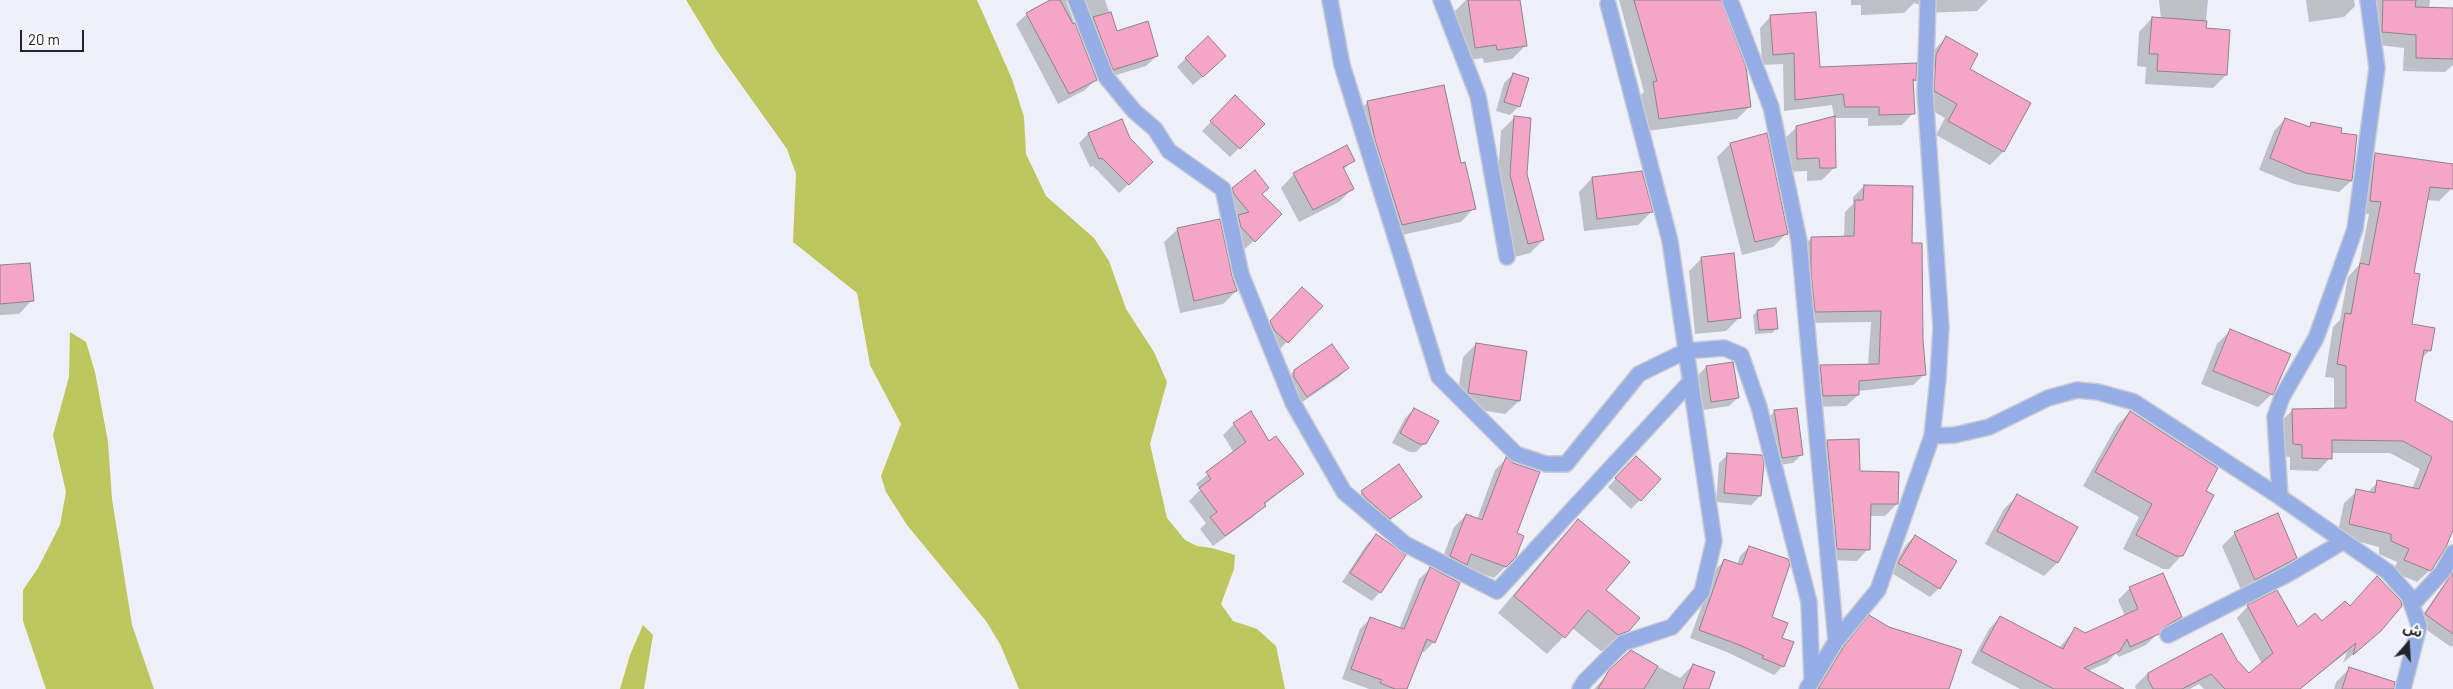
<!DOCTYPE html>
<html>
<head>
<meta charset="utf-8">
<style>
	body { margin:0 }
	#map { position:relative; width:2453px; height:689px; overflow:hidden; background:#eeeff9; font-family:Barlow,"Noto Sans Arabic",sans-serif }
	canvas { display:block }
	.north { position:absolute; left:2383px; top:619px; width:50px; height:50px; -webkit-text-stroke:4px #fff; paint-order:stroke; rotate:19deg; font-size:14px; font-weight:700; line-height:20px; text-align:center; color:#242428 }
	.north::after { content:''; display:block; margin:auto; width:18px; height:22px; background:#242428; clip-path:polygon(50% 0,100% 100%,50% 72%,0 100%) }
	.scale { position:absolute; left:20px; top:30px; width:64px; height:22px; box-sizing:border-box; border:2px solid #242428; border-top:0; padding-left:6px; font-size:15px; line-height:18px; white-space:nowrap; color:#242428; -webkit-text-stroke:4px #fff; paint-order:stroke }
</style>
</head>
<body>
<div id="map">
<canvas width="2453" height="689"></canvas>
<div class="north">ش</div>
<div class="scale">20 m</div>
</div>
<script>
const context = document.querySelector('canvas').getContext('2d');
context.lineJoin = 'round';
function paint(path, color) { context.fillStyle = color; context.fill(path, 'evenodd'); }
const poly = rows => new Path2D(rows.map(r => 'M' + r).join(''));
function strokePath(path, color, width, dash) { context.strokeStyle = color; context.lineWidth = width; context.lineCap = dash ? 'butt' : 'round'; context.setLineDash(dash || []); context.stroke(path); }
paint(poly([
	[686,0,977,0,1012,79,1024,117,1026,154,1046,196,1094,238,1109,261,1126,309,1154,352,1167,382,1150,444,1167,518,1185,540,1197,546,1212,548,1235,555,1234,569,1221,604,1233,621,1257,629,1276,646,1285,689,1019,689,1000,644,986,621,907,525,886,492,881,476,901,424,870,365,857,293,793,242,796,174,787,149,717,51],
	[70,332,86,342,95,372,108,442,112,499,132,625,154,689,46,689,23,621,23,590,38,568,60,525,66,492,53,435,69,377],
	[643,625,653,635,644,689,620,689,630,655]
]), '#bdc65d');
paint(poly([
	[1052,0,1105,0,1116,32,1157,56,1146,66,1103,79,1074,7,1066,1,1096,79,1085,90,1058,104,1016,24,1027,14],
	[1466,0,1519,0,1525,46,1512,59,1484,63,1483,58,1462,61,1455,11],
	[1619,0,1720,0,1750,106,1737,119,1647,131,1641,95,1644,92],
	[1851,0,1988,0,1977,11,1924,13,1920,5,1914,3,1904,13,1861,15,1861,5,1851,5],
	[2159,0,2208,0,2205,30,2226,75,2213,88,2145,84,2146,67,2137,66,2139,32,2152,18,2161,19],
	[2306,0,2354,0,2355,6,2344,17,2309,22],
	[2372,0,2430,0,2429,9,2453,9,2453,65,2445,72,2403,71,2404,48,2369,44],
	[1771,16,1818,69,1915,64,1915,80,1912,83,1913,113,1902,125,1868,126,1868,118,1834,118,1835,167,1822,180,1807,181,1807,171,1784,172,1783,140,1797,127,1834,117,1832,105,1784,111,1783,64,1762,65,1760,28],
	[1208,37,1216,65,1193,85,1177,67],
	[1946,38,1968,70,2030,104,2003,152,1990,165,1936,135,1945,118,1922,105,1933,51],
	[1513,74,1519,106,1510,115,1496,111,1504,83],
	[1235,97,1263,124,1230,157,1202,131],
	[1368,102,1460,164,1474,208,1461,222,1388,238,1354,115],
	[1514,118,1526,174,1543,240,1530,253,1515,257,1497,189,1501,131],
	[2285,119,2308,128,2312,124,2340,134,2351,181,2339,192,2294,184,2259,170,2274,131],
	[1088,134,1129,138,1152,162,1119,193,1093,166,1090,167,1079,143],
	[1766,135,1787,233,1773,247,1742,255,1717,157,1730,144],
	[2375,154,2453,166,2452,188,2439,201,2426,200,2413,274,2411,325,2430,350,2421,359,2413,402,2453,423,2453,517,2430,570,2417,582,2393,572,2397,562,2379,554,2379,547,2337,536,2344,503,2357,491,2367,493,2378,482,2412,489,2420,469,2390,453,2330,453,2330,458,2318,471,2290,470,2290,457,2281,456,2280,422,2293,410,2334,410,2334,378,2325,377,2333,327,2340,320,2348,277,2359,265,2369,214,2359,213,2363,167],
	[1353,160,1343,170,1352,189,1339,202,1299,222,1281,188,1294,174],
	[1592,178,1651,212,1638,225,1584,231,1579,192],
	[1864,186,1911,245,1925,374,1913,385,1858,391,1858,395,1846,406,1812,407,1809,378,1820,367,1868,365,1871,322,1804,323,1800,250,1811,238,1844,238,1845,212,1853,204,1853,197],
	[1233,189,1261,194,1281,214,1245,249,1232,236,1230,225,1237,217,1225,203,1224,199],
	[1178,229,1231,276,1236,291,1223,304,1180,313,1164,242],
	[1702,258,1739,318,1726,331,1695,334,1689,271],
	[0,266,32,300,19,314,0,315],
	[1293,297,1321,306,1278,351,1262,331],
	[1758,311,1776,329,1772,333,1755,334,1753,315],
	[2230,331,2272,394,2258,407,2201,384,2217,344],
	[1476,344,1519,401,1505,414,1456,406,1463,357],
	[1706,367,1738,398,1729,406,1703,410,1697,376],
	[1348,368,1339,377,1298,405,1285,380,1294,371],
	[1414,409,1425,443,1416,452,1410,452,1392,443,1405,418],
	[1775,411,1802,454,1793,463,1773,466,1766,420],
	[2130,412,2205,492,2182,555,2169,569,2163,569,2123,549,2139,517,2083,486,2117,425],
	[1234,424,1269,442,1303,474,1264,505,1253,517,1213,546,1200,529,1206,523,1189,501,1200,490,1196,484,1234,453,1223,435],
	[1827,441,1859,473,1897,504,1885,516,1869,516,1868,549,1857,561,1826,560,1816,453],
	[1728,454,1760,496,1751,505,1716,502,1719,463],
	[1506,459,1516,534,1505,567,1494,578,1463,567,1439,568,1454,527,1466,515,1477,519,1495,470],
	[1627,466,1640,500,1631,509,1608,487],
	[1362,492,1420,496,1381,527,1353,501],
	[2017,496,2057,563,2044,576,1985,544,2004,509],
	[1578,521,1604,590,1628,630,1611,648,1601,651,1572,628,1547,654,1498,613,1561,538],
	[2235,533,2295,558,2282,571,2242,592,2222,546],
	[1376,536,1380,592,1372,601,1342,582,1367,544],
	[1915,536,1939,588,1930,597,1890,572,1906,545],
	[1749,547,1770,617,1781,638,1783,666,1774,675,1727,652,1690,638,1715,570,1724,561,1737,565,1740,556],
	[1430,569,1434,642,1424,652,1421,651,1406,689,1369,689,1342,679,1360,629,1371,618,1399,629,1419,579],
	[2451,578,2453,580,2453,645,2451,647,2417,623,2442,587],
	[2130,588,2181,617,2169,629,2155,636,2146,645,2119,657,2116,653,2107,663,2088,671,2100,689,2020,689,1971,663,1989,629,2000,617,2059,648,2075,629,2085,634,2125,616,2118,600],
	[2277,592,2297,629,2322,623,2368,641,2343,663,2347,652,2300,689,2204,689,2199,684,2190,689,2136,689,2135,686,2146,675,2222,634,2236,661,2249,674,2262,664,2237,618,2248,606],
	[1870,617,1888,628,1960,651,1949,689,1814,689,1830,662],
	[1629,652,1680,678,1693,665,1708,689,1594,689],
	[2349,669,2394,683,2394,689,2334,689,2336,682]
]), '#0003');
const building = poly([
	[1050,0,1060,0,1073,24,1075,23,1097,80,1069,94,1026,13,1050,0],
	[1468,0,1520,0,1527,46,1497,50,1496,45,1475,48,1468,0],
	[1634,0,1721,0,1746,67,1751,107,1659,119,1653,82,1657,81,1634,0],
	[2383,0,2416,0,2415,7,2453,8,2453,59,2416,58,2416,35,2382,32,2383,0],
	[1111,12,1117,31,1148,21,1158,56,1113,70,1093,17,1111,12],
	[1816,12,1820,67,1917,63,1916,81,1913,79,1915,114,1879,115,1879,107,1845,107,1843,94,1795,100,1794,53,1773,55,1770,15,1816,12],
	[2152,17,2207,21,2206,28,2230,30,2227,75,2157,71,2158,54,2149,54,2152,17],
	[1208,36,1226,56,1203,77,1185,58,1208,36],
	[1946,36,1978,54,1970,69,2031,103,2004,152,1948,121,1957,104,1934,91,1936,55,1946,36],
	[1513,73,1529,78,1520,107,1504,102,1513,73],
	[1444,85,1461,163,1465,162,1476,209,1402,225,1375,140,1367,101,1444,85],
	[1235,95,1265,124,1240,149,1210,121,1235,95],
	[1514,116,1531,118,1527,174,1544,240,1528,244,1510,175,1514,116],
	[1835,116,1836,168,1820,168,1819,158,1797,159,1796,126,1835,116],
	[2285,118,2310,127,2311,122,2342,128,2341,133,2357,135,2352,181,2306,173,2270,158,2285,118],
	[1122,119,1130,138,1153,162,1129,185,1102,158,1099,159,1088,133,1122,119],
	[1767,133,1788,234,1755,242,1730,143,1767,133],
	[1347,145,1355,161,1343,167,1354,189,1313,210,1293,173,1347,145],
	[2375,153,2453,164,2453,189,2430,187,2414,273,2420,274,2412,324,2435,328,2431,351,2424,350,2415,401,2453,422,2453,530,2446,547,2431,571,2404,560,2409,549,2391,541,2391,534,2349,524,2356,489,2375,493,2377,480,2419,489,2432,457,2403,441,2332,440,2332,459,2302,458,2302,445,2293,444,2292,409,2346,408,2346,366,2337,364,2345,313,2351,314,2360,263,2369,265,2381,202,2370,201,2375,153],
	[1255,170,1269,188,1262,194,1282,214,1255,242,1241,227,1238,215,1249,212,1234,194,1232,188,1255,170],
	[1642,171,1653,212,1597,219,1592,177,1642,171],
	[1864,185,1913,186,1912,243,1922,243,1923,340,1926,375,1859,381,1859,395,1823,396,1820,365,1879,364,1881,311,1815,312,1811,272,1811,237,1854,236,1855,200,1863,200,1864,185],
	[1220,219,1232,276,1237,291,1194,301,1177,228,1220,219],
	[1734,253,1741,318,1708,322,1701,257,1734,253],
	[30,263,34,301,0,304,0,265,30,263],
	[1302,287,1323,306,1288,343,1274,330,1270,321,1302,287],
	[1776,308,1778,329,1759,330,1757,310,1776,308],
	[2230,329,2291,354,2273,395,2213,371,2230,329],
	[1476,343,1527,351,1520,401,1468,393,1476,343],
	[1332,344,1349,368,1307,397,1294,377,1294,370,1332,344],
	[1733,362,1739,398,1711,402,1706,366,1733,362],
	[1414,408,1439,421,1426,444,1419,444,1400,433,1414,408],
	[1797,408,1803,455,1782,458,1774,410,1797,408],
	[1251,411,1269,441,1276,436,1304,474,1264,503,1266,506,1225,536,1210,517,1217,512,1199,488,1211,479,1206,472,1246,442,1233,423,1251,411],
	[2130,411,2218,468,2206,491,2214,495,2183,556,2176,556,2136,535,2152,504,2095,472,2130,411],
	[1859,439,1860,471,1899,472,1898,504,1871,504,1870,550,1837,549,1827,440,1859,439],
	[1727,453,1762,455,1764,463,1761,496,1724,493,1727,453],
	[1636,456,1661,479,1641,501,1615,478,1636,456],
	[1506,457,1513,463,1540,472,1517,533,1524,536,1516,557,1506,567,1471,554,1467,565,1450,556,1466,514,1482,520,1506,457],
	[1399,464,1422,497,1390,519,1367,499,1361,491,1399,464],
	[2017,494,2078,527,2058,563,1997,531,2017,494],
	[2278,513,2297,558,2255,580,2234,532,2278,513],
	[1578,519,1630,562,1606,590,1640,618,1629,631,1618,635,1588,610,1565,638,1514,596,1578,519],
	[1376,534,1406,555,1381,593,1350,573,1376,534],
	[1915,535,1957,561,1940,589,1898,563,1915,535],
	[1749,546,1788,559,1790,564,1772,617,1788,623,1782,638,1794,642,1784,667,1762,658,1764,656,1737,644,1699,630,1724,559,1742,565,1749,546],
	[1430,567,1460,583,1435,643,1427,639,1407,689,1395,689,1380,683,1382,680,1351,669,1370,617,1404,629,1430,567],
	[2453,572,2453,634,2425,614,2453,572],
	[2163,573,2182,617,2164,627,2159,634,2130,647,2127,639,2120,651,2084,668,2124,689,2054,689,1981,651,2000,616,2063,649,2075,627,2085,633,2138,609,2129,587,2163,573],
	[2377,576,2401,601,2402,606,2381,631,2353,655,2356,643,2300,689,2225,689,2211,674,2182,689,2153,689,2148,679,2148,673,2222,633,2237,660,2249,673,2273,653,2247,605,2277,590,2298,627,2315,613,2322,621,2345,601,2350,606,2377,576],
	[1869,615,1889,627,1962,650,1949,689,1818,689,1844,646,1869,615],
	[1631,650,1658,666,1644,689,1598,689,1609,670,1631,650],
	[1693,664,1715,672,1709,689,1683,689,1693,664],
	[2349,667,2395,682,2394,689,2342,689,2349,667]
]);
paint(building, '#f5a5c8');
strokePath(building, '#8c8386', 1);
const minor = poly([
	[1076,0,1106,77,1134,111,1155,129,1169,151,1223,189,1241,274,1293,403,1344,492,1405,544,1497,591,1691,381],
	[1330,0,1342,65,1439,377,1516,454,1546,464,1566,464,1639,374,1686,351,1724,348,1741,355,1759,407,1809,602,1812,681,1807,689],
	[1441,0,1478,96,1507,257],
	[1730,0,1771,107,1799,241,1836,641],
	[1928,0,1925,92,1941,327,1938,379,1932,436,1955,435,1989,427,2048,398,2077,390,2098,392,2134,402,2280,497,2388,572,2409,596,2419,626,2403,689],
	[2280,497,2275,417,2282,397,2316,338,2355,229,2377,68,2368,0],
	[2412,605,2443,571,2453,553],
	[2168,635,2288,574,2344,541],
	[1812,681,1836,641,1878,590,1932,436],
	[1580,689,1585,681,1623,643,1672,627,1702,592,1714,541,1670,241,1608,4]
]);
strokePath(minor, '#cacad3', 18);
strokePath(minor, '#94ade4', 15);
</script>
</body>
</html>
